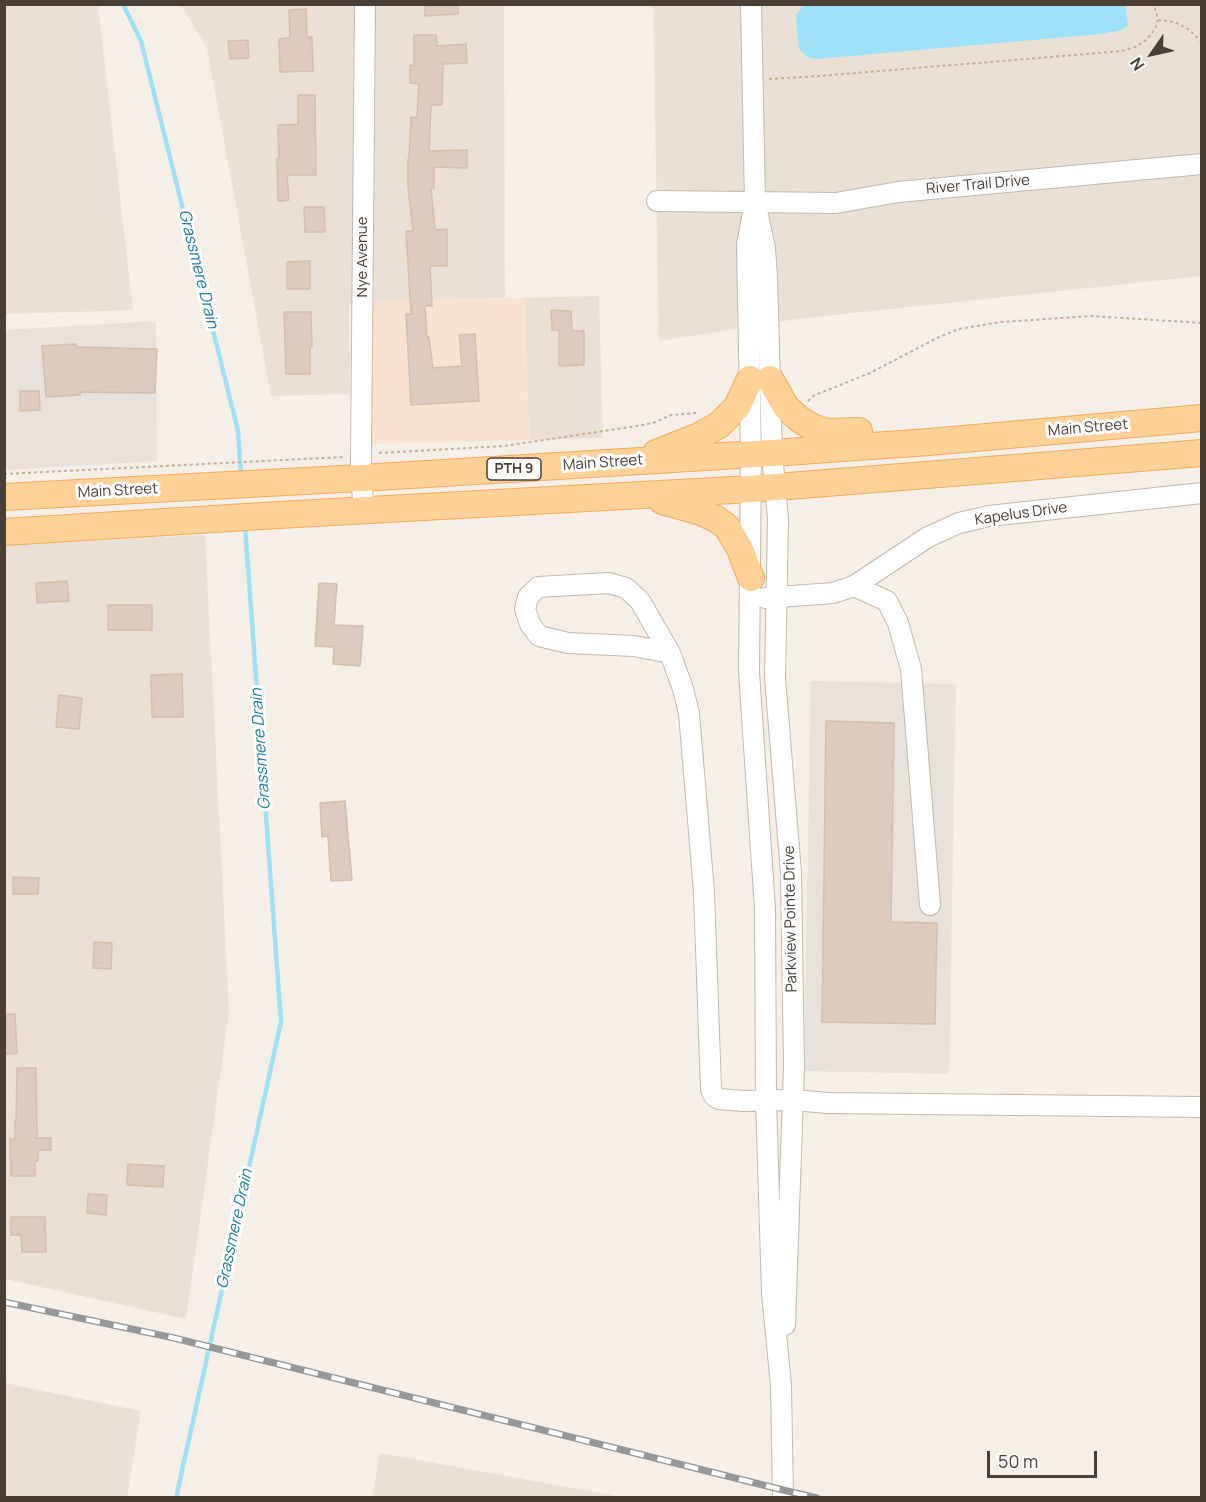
<!DOCTYPE html>
<style>
body{margin:0}
#map{position:relative;width:1206px;height:1502px;overflow:hidden;background:#f6efe7;font-family:Manrope,sans-serif}
canvas{display:block}
.frame{position:absolute;inset:0;border:6px solid #4a3e35;pointer-events:none}
.north{position:absolute;left:1122px;top:24px;width:60px;height:60px;-webkit-text-stroke:4px #fff;paint-order:stroke;rotate:236deg;font-size:16px;font-weight:700;line-height:24px;text-align:center;color:#4a3e35}
.north::after{content:'';display:block;margin:auto;width:21px;height:27px;background:#4a3e35;clip-path:polygon(50% 0,100% 100%,50% 72%,0 100%)}
.scale{position:absolute;left:987px;top:1451px;width:110px;height:27px;box-sizing:border-box;border:3px solid #4a3e35;border-top:0;padding-left:8px;font-size:18px;line-height:21px;white-space:nowrap;color:#4a3e35;-webkit-text-stroke:4px #fff;paint-order:stroke}
</style>
<div id="map">
<canvas width="1206" height="1502"></canvas>
<div class="frame"></div>
<div class="north">N</div>
<div class="scale">50 m</div>
</div>
<script>
const ctx = document.querySelector('canvas').getContext('2d');
ctx.lineJoin = 'round';
function fillPath(path, color) {
  ctx.fillStyle = color;
  ctx.fill(path, 'evenodd');
}
function poly(rows) {
  const path = new Path2D();
  for (const r of rows) {
    path.moveTo(r[0], r[1]);
    for (let i = 2; i < r.length; i += 2) path.lineTo(r[i], r[i + 1]);
  }
  return path;
}
function trace(path, color, width, dash) {
  ctx.strokeStyle = color;
  ctx.lineWidth = width;
  ctx.lineCap = dash ? 'butt' : 'round';
  ctx.setLineDash(dash || []);
  ctx.stroke(path);
}
function drawText(font, color, halo, rows, align = 'center') {
  ctx.font = font + ' Manrope,sans-serif';
  ctx.lineWidth = 6;
  ctx.setLineDash([]);
  ctx.textBaseline = 'middle';
  ctx.strokeStyle = halo;
  ctx.fillStyle = color;
  for (const [text, x, y, turn = 0] of rows) {
    ctx.save();
    ctx.translate(x, y);
    ctx.rotate((+turn || 0) * Math.PI / 180);
    ctx.textAlign = isNaN(turn) ? turn : align;
    if (halo) ctx.strokeText(text, 0, 0);
    ctx.fillText(text, 0, 0);
    ctx.restore();
  }
}
fillPath(poly([
 [4,5,98,5,133,310,5,314],
 [181,5,504,5,505,298,366,302,349,305,350,394,271,396,207,48],
 [653,5,1201,5,1201,276,797,319,659,341],
 [599,296,603,438,529,440,525,298],
 [205,535,229,1012,186,1319,5,1279,5,545],
 [5,1383,141,1411,127,1497,5,1497],
 [380,1453,622,1497,372,1497]
]), '#eae0d5');
fillPath(poly([
 [525,298,529,440,370,444,366,302]
]), '#f9e2d1');
fillPath(poly([
 [156,321,157,461,5,470,5,330],
 [811,681,956,684,949,1074,804,1071]
]), '#e8e1dc');
fillPath(poly([
 [810,4,949,4,956,6,1125,5,1128,25,1122,30,1101,34,816,59,807,57,799,49,797,29,796,15,802,7]
]), '#9de2f9');
trace(poly([
 [123,4,141,41,238,431,241,476],
 [176,1498,281,1022,245,526]
]), '#9de2f9', 4.5);
const building = poly([
 [425,4,458,4,458,14,425,16,425,4],
 [306,9,307,37,312,37,313,71,280,72,279,39,290,38,289,10,306,9],
 [414,35,436,35,437,46,466,44,467,63,443,64,442,105,431,105,429,151,467,150,467,168,434,167,434,188,431,188,435,230,447,229,447,266,430,266,432,306,425,306,427,337,429,337,433,368,462,366,459,335,475,334,479,401,411,405,406,314,411,314,406,231,413,231,408,187,408,159,409,159,411,117,417,118,419,84,410,83,410,65,414,66,414,35],
 [248,40,249,58,230,59,228,41,248,40],
 [298,95,315,95,316,175,287,175,289,200,278,201,277,159,279,159,278,125,298,124,298,95],
 [304,207,324,207,325,232,305,232,304,207],
 [310,261,310,289,287,289,287,262,310,261],
 [551,310,571,311,572,331,584,331,584,365,559,366,559,330,552,330,551,310],
 [284,312,311,312,312,347,310,347,310,374,286,374,284,312],
 [76,344,76,347,157,349,155,393,80,392,80,395,46,397,42,346,76,344],
 [20,391,39,391,40,410,20,411,20,391],
 [67,581,69,601,37,603,36,583,67,581],
 [319,583,337,584,334,625,363,626,360,666,333,664,334,647,315,646,319,583],
 [108,605,152,605,152,630,108,630,108,605],
 [182,674,183,717,152,717,151,675,182,674],
 [59,695,82,698,79,729,56,727,59,695],
 [826,721,894,723,891,922,937,923,935,1024,822,1022,826,721],
 [345,801,352,880,331,881,328,836,322,837,320,803,345,801],
 [13,877,39,878,38,894,13,894,13,877],
 [94,942,112,943,111,969,93,968,94,942],
 [4,1014,15,1014,17,1053,4,1054,4,1014],
 [17,1068,36,1068,37,1138,51,1138,51,1150,38,1150,38,1161,35,1161,35,1176,11,1176,10,1139,15,1139,15,1122,16,1122,17,1068],
 [128,1164,164,1166,163,1187,127,1185,128,1164],
 [88,1194,107,1195,106,1215,87,1213,88,1194],
 [11,1217,45,1217,46,1252,22,1252,21,1235,11,1235,11,1217]
]);
fillPath(building, '#dccbbe');
trace(building, '#d4bfae', 1.5);
const minor = poly([
 [751,4,755,202,747,244,751,454,749,672,765,909,766,1100,772,1293,781,1386,783,1498],
 [657,201,836,203,898,192,1202,164],
 [757,211,765,248,767,277,772,453,778,519,775,678,791,873,794,1067,785,1325],
 [364,510,361,478,361,456,365,4],
 [854,586,887,601,898,623,911,669,930,905],
 [765,598,833,593,854,586,928,537,959,523,989,516,1202,493],
 [670,653,634,646,568,643,539,636,530,624,525,609,528,597,538,587,609,583,626,588,640,601,670,653,683,689,689,713,704,892,711,1089,714,1096,719,1099,743,1101,794,1100,828,1103,1202,1107]
]);
const major = poly([
 [770,379,786,407,799,419,812,427,828,432,859,431],
 [656,453,699,436,719,425,737,407,750,379],
 [4,497,361,478,772,453,929,442,1202,418],
 [662,501,701,512,716,519,727,527,740,549,751,578],
 [4,532,279,515,751,489,1202,453]
]);
trace(minor, '#c5b8ac', 22);
trace(major, '#f2ab59', 28);
trace(poly([
 [1158,20,1175,22,1188,29,1202,42],
 [769,79,820,76,1122,51,1135,47,1146,40,1155,29,1158,20,1154,4],
 [808,401,813,396,870,373,939,337,959,329,1001,322,1091,316,1202,323],
 [379,453,504,446,637,426,653,423,671,415,696,413],
 [4,474,344,457]
]), '#c6ae98', 2, [3, 3]);
trace(minor, '#fff', 20);
trace(major, '#ffd197', 26);
const rail = poly([
 [4,1302,174,1338,783,1490,817,1498]
]);
trace(rail, '#979797', 7);
trace(rail, '#fff', 4.5, [14]);
for (const [x, y, w] of [
 [514,469,54]
]) {
  const box = new Path2D();
  box.roundRect(x - w / 2, y - 11, w, 22, 4.5);
  ctx.fillStyle = '#fff';
  ctx.fill(box);
  trace(box, '#4a3e35', 1.5);
}
drawText('bold 14px', '#4a3e35', null, [
 ["PTH 9",514,469]
]);
drawText('15px', '#4a3e35', '#fff', [
 ["River Trail Drive",978,185,-5],
 ["Nye Avenue",363,257,-90],
 ["Main Street",1088,428,-5],
 ["Main Street",603,463,-4],
 ["Main Street",118,491,-3],
 ["Kapelus Drive",1021,514,-8],
 ["Parkview Pointe Drive",791,919,-91]
]);
drawText('italic 16px', '#1e7e9f', '#fff', [
 ["Grassmere Drain",198,269,76],
 ["Grassmere Drain",261,749,-94],
 ["Grassmere Drain",235,1229,-78]
]);
</script>
